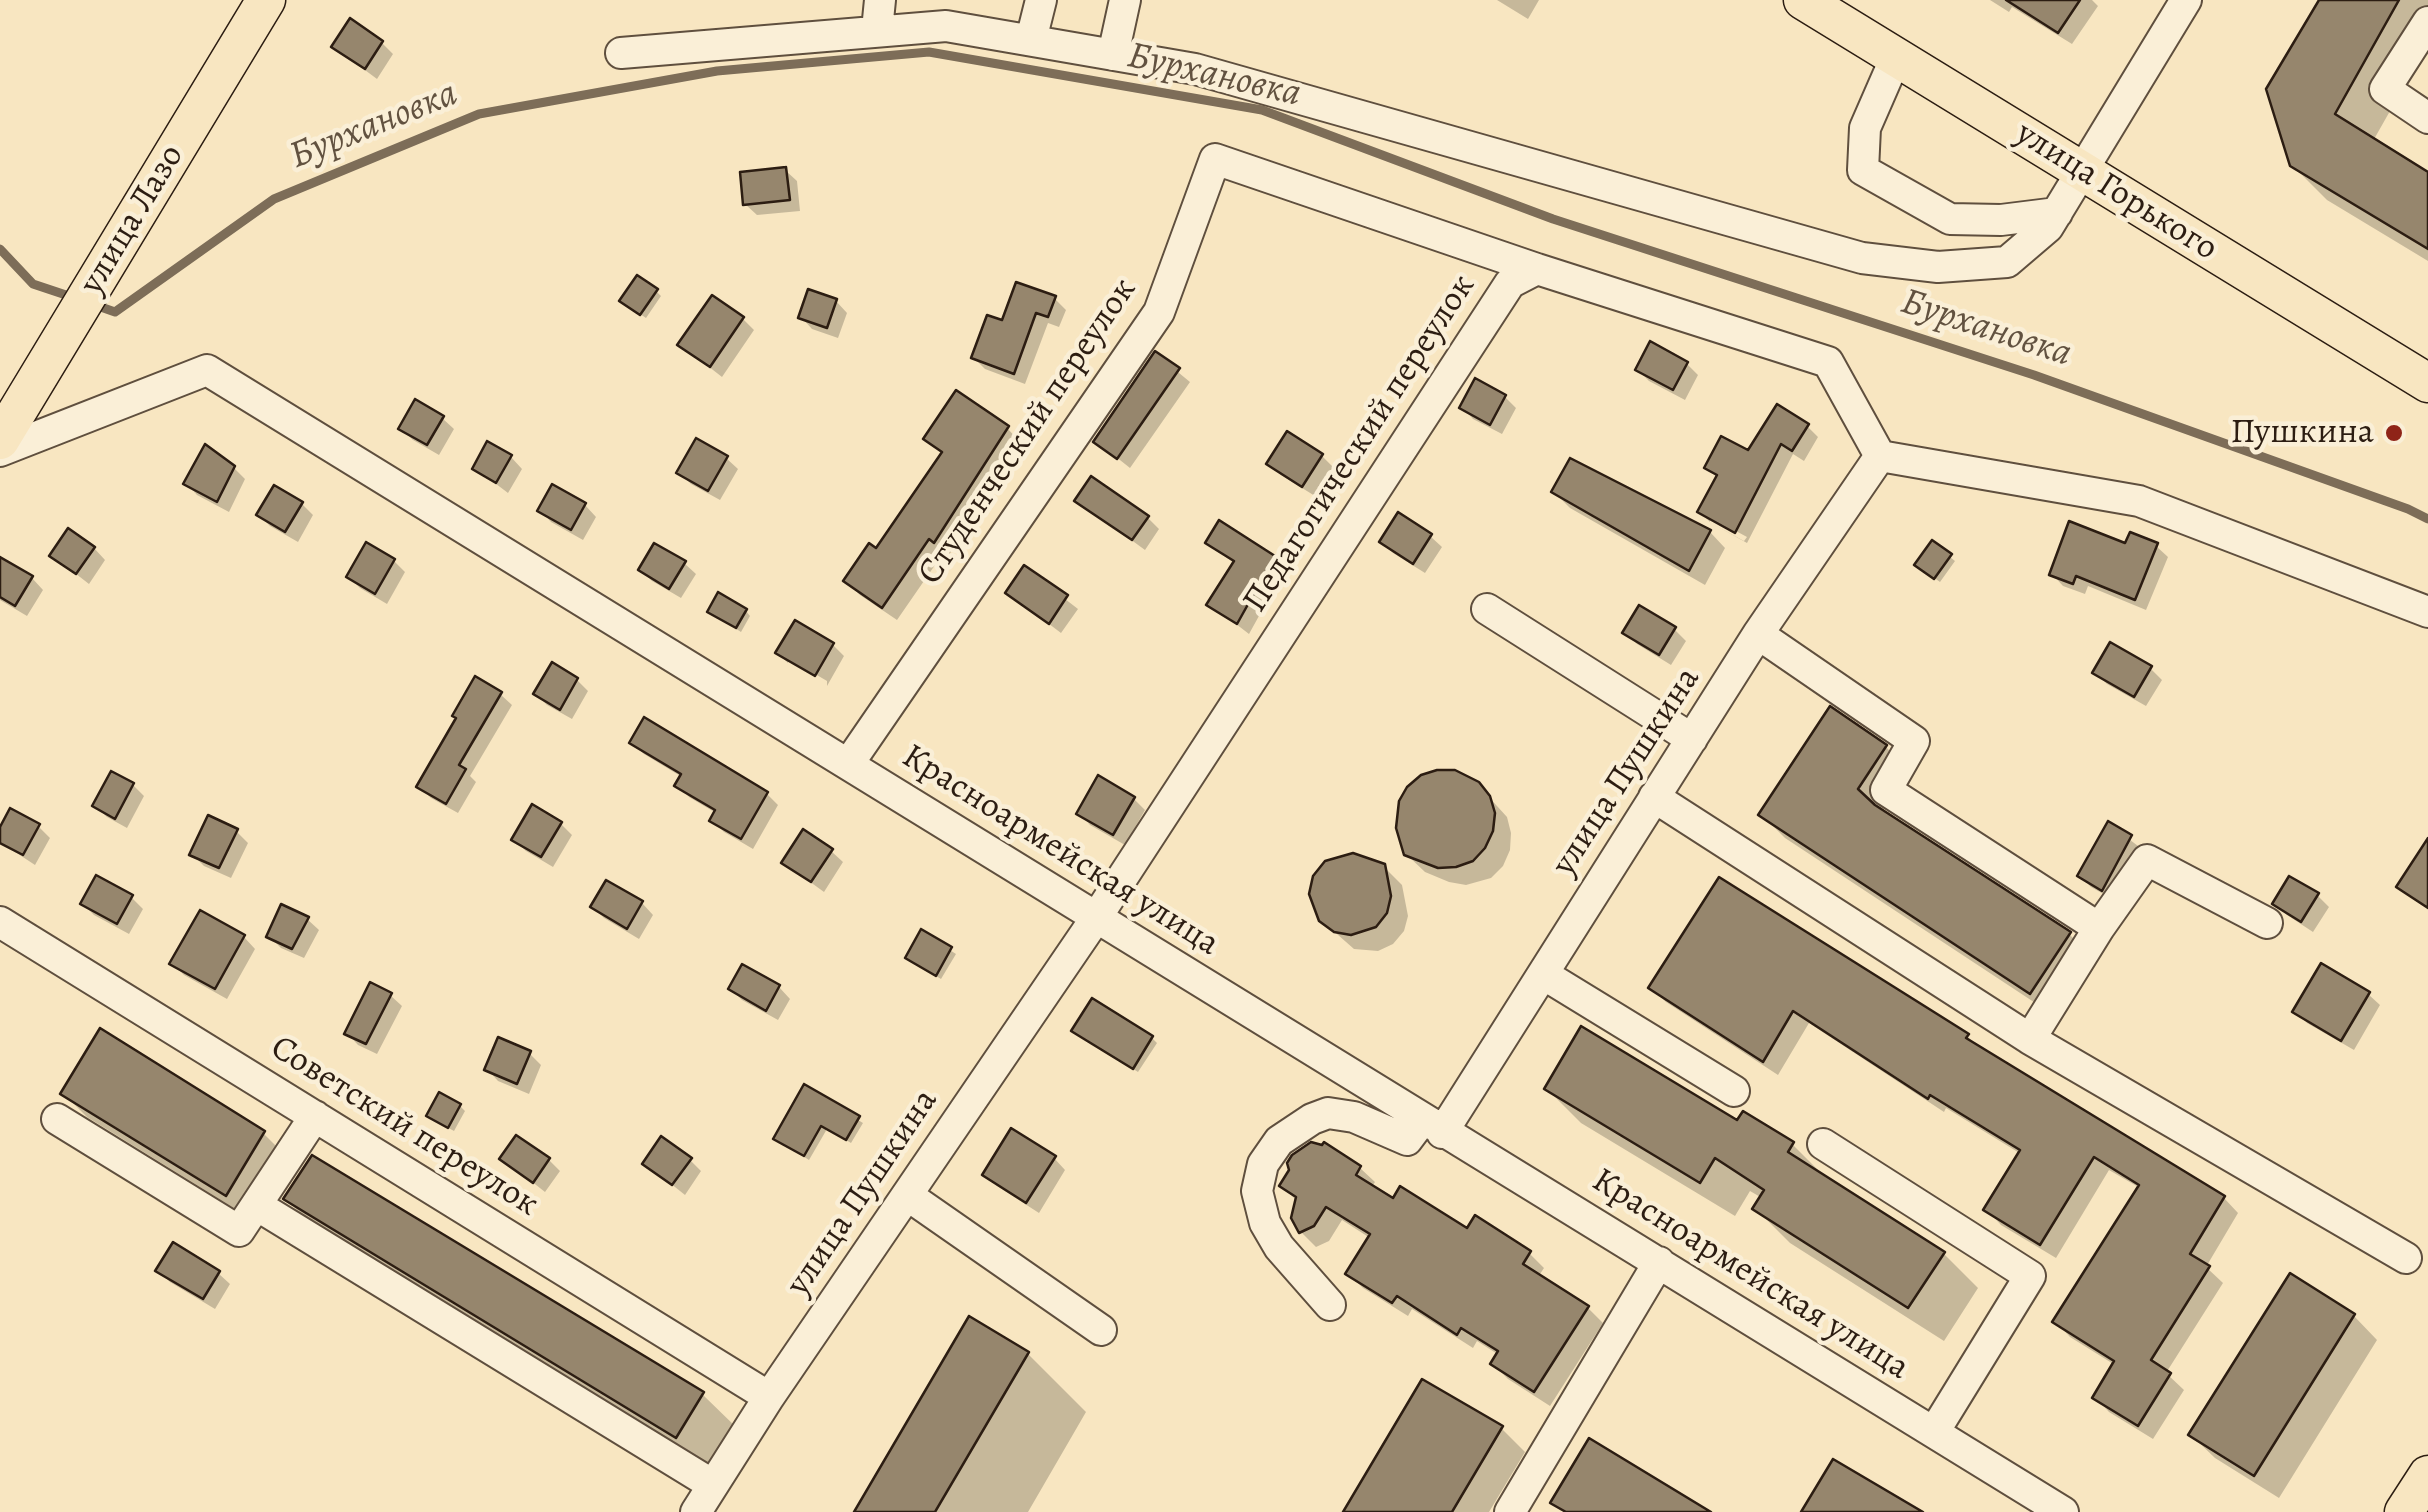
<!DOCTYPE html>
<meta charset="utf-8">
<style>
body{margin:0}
canvas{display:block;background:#f8e6c1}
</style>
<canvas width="2428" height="1512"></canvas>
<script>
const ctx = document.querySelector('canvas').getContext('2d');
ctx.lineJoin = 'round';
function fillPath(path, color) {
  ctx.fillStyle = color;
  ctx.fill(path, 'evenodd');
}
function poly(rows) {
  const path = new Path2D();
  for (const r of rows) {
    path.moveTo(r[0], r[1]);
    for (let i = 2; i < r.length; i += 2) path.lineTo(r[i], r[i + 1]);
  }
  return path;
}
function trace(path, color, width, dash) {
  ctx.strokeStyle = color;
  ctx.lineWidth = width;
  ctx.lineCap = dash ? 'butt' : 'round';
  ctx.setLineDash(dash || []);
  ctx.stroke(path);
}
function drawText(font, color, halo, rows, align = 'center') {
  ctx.font = font + ' Alegreya,serif';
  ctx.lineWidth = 9;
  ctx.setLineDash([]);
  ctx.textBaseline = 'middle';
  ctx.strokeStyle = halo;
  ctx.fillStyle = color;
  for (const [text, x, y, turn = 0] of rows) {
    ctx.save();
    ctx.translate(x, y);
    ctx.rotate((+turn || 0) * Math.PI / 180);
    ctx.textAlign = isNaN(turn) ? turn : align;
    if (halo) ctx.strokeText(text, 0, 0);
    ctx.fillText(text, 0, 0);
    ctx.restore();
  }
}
fillPath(poly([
 [1497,0,1539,0,1528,19],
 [1990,0,2092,0,2098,6,2072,44,2012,7,2009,12],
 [2322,0,2428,0,2428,44,2373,141,2428,174,2428,261,2327,200,2292,165],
 [382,43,393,54,377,79,334,47],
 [785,170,797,181,800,211,757,215,745,204],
 [656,291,661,296,646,318,627,305],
 [1054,298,1066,310,1059,327,1048,323,1025,384,985,369,974,358,1003,324],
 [836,301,847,313,838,338,812,329,801,317],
 [743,319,754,330,722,377,681,345],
 [1156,354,1190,382,1130,468,1096,441],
 [1687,364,1698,375,1685,400,1649,381,1638,370],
 [1505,397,1516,408,1502,434,1473,419,1462,407],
 [442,418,454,429,439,455,413,440,401,429],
 [1807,426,1818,437,1804,461,1793,454,1747,543,1711,523,1744,541,1747,537,1710,517,1710,522,1700,512,1718,478,1707,467,1749,453],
 [1007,428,1021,443,949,555,944,552,897,620,860,595,846,581,876,551,943,454,926,438],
 [488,445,511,457,522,469,508,493,475,468],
 [1322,456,1333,467,1315,496,1281,475,1269,464],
 [726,458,738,469,720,500,691,484,679,472],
 [233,467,245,479,229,512,197,495,186,483],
 [553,487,585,505,596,517,583,540,551,522,540,510],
 [1554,492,1710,532,1725,548,1705,585,1570,508],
 [1078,501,1148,518,1159,529,1145,550],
 [302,504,313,515,298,542,270,526,259,515],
 [1430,536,1442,547,1425,573,1393,553,1382,542],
 [1208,543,1274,558,1285,569,1249,634,1210,604,1235,564],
 [1932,543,1955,561,1940,582,1922,569],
 [2156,546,2168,557,2146,610,2088,586,2085,594,2063,586,2052,574],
 [94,548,105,560,89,584,53,556],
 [0,560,32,578,43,590,27,616,0,600],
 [394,561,405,572,387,604,360,588,349,577],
 [684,563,696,574,681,598,652,581,641,570],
 [1025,568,1078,609,1061,633,1008,593],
 [746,611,750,616,741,632,710,612],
 [1674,629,1686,641,1671,665,1637,644,1625,632],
 [833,645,844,656,827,686,827,681,788,658,788,663,778,653],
 [2150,668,2162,680,2146,706,2107,684,2095,672],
 [577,680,588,691,572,719,547,705,536,694],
 [500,694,512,705,470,776,476,782,458,813,431,798,419,787,459,719],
 [1831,710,1886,747,1909,771,1882,813,2069,934,2093,958,2055,1016,1785,838,1762,815],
 [632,743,767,794,778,805,753,849,724,832,712,820,716,813,689,797,678,785,682,777,644,754],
 [112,774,133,785,144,796,127,828,107,817,95,806],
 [1477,784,1507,817,1511,833,1510,850,1503,866,1491,878,1466,885,1449,882,1425,872,1406,854],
 [1134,799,1145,810,1125,845,1090,825,1079,813],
 [561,824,572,835,553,867,526,851,514,840],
 [2109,824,2142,849,2114,900,2091,887,2080,876],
 [38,826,50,838,35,865,0,842,0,832],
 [236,831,248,843,231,878,204,866,192,854],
 [831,851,843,862,824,892,784,863],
 [1384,867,1402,885,1408,916,1404,931,1393,944,1378,951,1354,949,1321,920],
 [1720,881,1967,1036,1981,1050,2224,1198,2238,1213,2206,1267,2223,1283,2166,1373,2184,1390,2153,1439,2109,1412,2095,1397,2115,1365,2070,1337,2056,1322,2140,1188,2109,1170,2056,1258,2001,1225,1987,1210,2021,1154,1946,1108,1944,1112,1809,1023,1778,1075,1666,1002,1651,988],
 [607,883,642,903,653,915,639,939,604,918,593,907],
 [2317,895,2329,907,2313,932,2287,915,2275,904],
 [131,897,143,909,129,934,94,915,83,904],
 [200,913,244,937,255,949,227,999,184,975,172,963],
 [307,919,319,930,304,958,281,948,269,936],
 [922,932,956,954,941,979,913,962],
 [743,967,779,987,790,999,778,1020,742,1000,731,989],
 [2368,994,2380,1005,2354,1050,2307,1023,2296,1011],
 [390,995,402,1006,377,1054,358,1045,347,1033],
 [1080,1035,1152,1038,1157,1043,1138,1072],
 [530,1054,541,1065,529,1094,498,1081,487,1069],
 [805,1088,863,1123,851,1143,827,1129,809,1160,776,1139],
 [1547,1089,1738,1124,1792,1144,1828,1180,1944,1254,1978,1288,1944,1341,1790,1243,1755,1208,1762,1198,1750,1191,1735,1216,1581,1123],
 [63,1093,263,1133,287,1157,250,1218,87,1117],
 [460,1106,465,1111,454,1131,434,1120],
 [1054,1158,1065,1170,1039,1213,997,1186,985,1175],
 [503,1159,549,1160,560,1171,545,1192],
 [690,1160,701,1171,685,1195,645,1163],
 [1360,1168,1375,1182,1371,1188,1393,1202,1529,1253,1544,1268,1538,1277,1588,1308,1603,1323,1550,1406,1508,1379,1493,1364,1499,1355,1477,1341,1473,1348,1412,1309,1408,1316,1363,1288,1348,1273,1370,1238,1342,1220,1329,1241,1316,1247,1301,1232,1298,1202,1282,1186],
 [286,1199,702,1394,737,1428,711,1471,320,1233],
 [158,1271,218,1273,230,1284,215,1309,170,1282],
 [2290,1276,2354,1316,2377,1340,2279,1498,2215,1458,2191,1435],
 [1028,1354,1086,1412,1028,1512,857,1512],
 [1501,1428,1525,1452,1489,1512,1348,1512]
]), '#0003');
trace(poly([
 [0,249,33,284,75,298],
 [95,305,115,312,274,199,479,114,717,71,929,52,1262,110,1553,219,2034,375,2408,509,2428,519]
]), '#7d6d58', 9);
const building = poly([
 [2006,0,2080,0,2058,33,2006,0],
 [2319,0,2399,0,2335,114,2428,172,2428,249,2290,166,2266,89,2319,0],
 [350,18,383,41,365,69,331,47,350,18],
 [786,167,790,200,743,205,740,172,786,167],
 [637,275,658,289,640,315,619,301,637,275],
 [1016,282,1056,296,1048,317,1036,313,1014,374,971,358,987,315,1002,320,1016,282],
 [808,289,837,299,827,328,798,318,808,289],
 [712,295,744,317,710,367,677,345,712,295],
 [1650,341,1688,362,1673,390,1635,370,1650,341],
 [1155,351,1180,368,1117,459,1093,442,1155,351],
 [1475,378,1506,395,1490,425,1459,408,1475,378],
 [956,390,1009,426,934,543,929,539,882,608,843,581,869,543,876,548,942,452,923,439,956,390],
 [415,399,444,416,427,445,398,429,415,399],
 [1777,404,1809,424,1792,451,1781,444,1735,533,1697,512,1717,475,1704,468,1721,436,1748,450,1777,404],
 [1287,431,1323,454,1302,487,1266,464,1287,431],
 [696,438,728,456,708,491,676,473,696,438],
 [487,441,512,455,496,483,472,469,487,441],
 [205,444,235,466,217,502,183,484,205,444],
 [1570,458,1711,530,1689,571,1551,492,1570,458],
 [1091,476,1149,516,1132,540,1074,501,1091,476],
 [552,484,586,503,571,530,537,511,552,484],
 [274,485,303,502,285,532,256,515,274,485],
 [1398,512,1432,534,1413,564,1379,542,1398,512],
 [1219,520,1275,556,1237,624,1206,605,1234,561,1205,543,1219,520],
 [2069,521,2125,543,2130,532,2158,543,2135,600,2076,576,2073,584,2049,575,2069,521],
 [68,528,95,547,76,574,49,556,68,528],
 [1932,540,1952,554,1934,579,1914,565,1932,540],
 [366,542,395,559,375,594,346,577,366,542],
 [654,543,686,561,669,589,638,570,654,543],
 [0,557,33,576,15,606,0,597,0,557],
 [1024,565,1068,595,1049,624,1005,593,1024,565],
 [718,592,747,609,736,628,707,612,718,592],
 [1639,605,1676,627,1659,655,1622,633,1639,605],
 [795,620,834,643,815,676,775,653,795,620],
 [2110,642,2152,666,2134,697,2092,673,2110,642],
 [552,662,578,678,560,710,533,694,552,662],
 [475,676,502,692,459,765,466,769,446,804,416,787,456,718,452,716,475,676],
 [1830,706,1887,745,1858,789,1875,805,2071,932,2030,994,1758,815,1830,706],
 [644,717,768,792,741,839,709,821,715,810,674,786,681,774,629,743,644,717],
 [1437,770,1455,770,1479,782,1490,796,1495,813,1493,831,1485,848,1473,861,1456,867,1438,868,1404,855,1396,828,1399,801,1407,787,1421,775,1437,770],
 [111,771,134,783,115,819,92,806,111,771],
 [1098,775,1135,797,1113,835,1076,814,1098,775],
 [532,804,562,822,541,857,511,840,532,804],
 [10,808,40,824,23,855,0,843,0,827,10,808],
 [208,815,238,829,219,868,189,855,208,815],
 [2108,821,2132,835,2102,891,2077,876,2108,821],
 [803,829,833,849,811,882,781,863,803,829],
 [2428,838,2428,908,2396,887,2428,838],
 [1353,853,1385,864,1391,896,1387,913,1376,927,1351,935,1334,932,1319,921,1309,894,1313,876,1325,861,1353,853],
 [96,875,133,895,117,924,80,904,96,875],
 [2289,876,2319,893,2301,922,2272,904,2289,876],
 [1719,877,1969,1034,1966,1038,2225,1196,2190,1254,2210,1266,2151,1360,2171,1373,2138,1426,2092,1398,2114,1361,2052,1322,2139,1185,2094,1157,2040,1245,1983,1210,2020,1150,1930,1095,1928,1099,1793,1011,1763,1062,1648,988,1719,877],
 [606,880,643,901,627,929,590,907,606,880],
 [281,904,309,917,292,949,266,937,281,904],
 [200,910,245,935,215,989,169,964,200,910],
 [921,929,952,947,936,976,905,958,921,929],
 [2321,963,2370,992,2341,1041,2292,1012,2321,963],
 [742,964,780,985,766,1011,728,989,742,964],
 [370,982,392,993,366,1044,344,1034,370,982],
 [1092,998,1153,1036,1133,1069,1071,1031,1092,998],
 [1581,1026,1737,1120,1743,1111,1794,1142,1788,1152,1945,1252,1908,1308,1752,1209,1764,1190,1715,1158,1700,1183,1544,1089,1581,1026],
 [100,1028,265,1131,226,1196,60,1094,100,1028],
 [498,1037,531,1051,517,1084,484,1070,498,1037],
 [804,1084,860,1116,846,1140,821,1126,804,1156,773,1139,804,1084],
 [439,1092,461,1104,448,1128,426,1116,439,1092],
 [1011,1128,1056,1156,1026,1203,982,1175,1011,1128],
 [516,1135,550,1158,533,1183,499,1159,516,1135],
 [661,1136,692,1158,672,1185,642,1164,661,1136],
 [1311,1142,1322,1145,1324,1142,1361,1166,1356,1175,1393,1198,1400,1186,1467,1228,1475,1215,1531,1251,1523,1264,1589,1306,1534,1392,1490,1364,1498,1351,1461,1328,1457,1335,1397,1296,1392,1303,1345,1274,1370,1234,1326,1207,1314,1226,1299,1233,1291,1218,1296,1197,1279,1186,1289,1170,1287,1163,1292,1155,1311,1142],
 [312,1155,704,1392,676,1438,283,1199,312,1155],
 [173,1242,220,1271,203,1299,155,1271,173,1242],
 [2290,1273,2355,1314,2254,1476,2188,1435,2290,1273],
 [969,1316,1029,1352,935,1512,854,1512,969,1316],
 [1422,1379,1503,1426,1452,1512,1343,1512,1422,1379],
 [1589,1438,1711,1512,1566,1512,1550,1503,1589,1438],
 [1833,1459,1923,1512,1801,1512,1833,1459]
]);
fillPath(building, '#96866d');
trace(building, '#2c1d12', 2.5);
const minor = poly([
 [2428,22,2385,89,2428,118],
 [877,30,880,0],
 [1031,40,1041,0],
 [621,53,946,26,1195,69,1862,258,1938,267,2007,262,2048,227,2186,0],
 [1113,55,1125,0],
 [1896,57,1865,128,1863,170,1950,219,2001,220,2057,213],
 [0,451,207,370,2063,1512],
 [1880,456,2139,501,2428,612],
 [1487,609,1692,739],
 [1758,634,1914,741,1886,790,2099,928,2030,1039],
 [849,763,1159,312,1215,159,1537,269],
 [1654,797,2030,1039,2406,1258],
 [0,922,769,1397],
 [2099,928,2147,860,2267,923],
 [1543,974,1734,1091],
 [57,1119,239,1231,315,1116],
 [1442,1133,1758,634,1880,456],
 [1823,1144,2030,1276,1934,1432],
 [907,1195,1101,1330],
 [258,1206,713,1485],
 [1330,1305,1279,1247,1265,1223,1257,1191,1263,1164,1279,1141,1312,1119,1328,1113,1354,1117,1407,1140,1422,1120],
 [696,1512,769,1397,1096,918,1510,283,1537,269,1828,362,1880,456],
 [1510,1512,1659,1262]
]);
const major = poly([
 [1803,0,2428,383],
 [0,440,266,0],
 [2404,1512,2428,1475]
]);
trace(minor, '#5f4f3e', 34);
trace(major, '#2c1d12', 41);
trace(minor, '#faefd7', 30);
trace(major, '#f8e6c1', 38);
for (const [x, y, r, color] of [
 [2394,433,10,"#8f2418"]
]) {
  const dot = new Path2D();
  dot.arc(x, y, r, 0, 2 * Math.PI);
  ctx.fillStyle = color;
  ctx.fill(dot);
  trace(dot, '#faefd7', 4);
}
drawText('35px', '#2c1d12', '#faefd7', [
 ["улица Горького",2116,192,32],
 ["улица Лазо",133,220,-59],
 ["Студенческий переулок",1028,432,-56],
 ["Педагогический переулок",1360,444,-57],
 ["улица Пушкина",1627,772,-57],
 ["Красноармейская улица",1060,851,32],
 ["Советский переулок",404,1127,32],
 ["улица Пушкина",863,1193,-56],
 ["Красноармейская улица",1750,1275,32]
]);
drawText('35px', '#2c1d12', '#faefd7', [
 ["Пушкина",2374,433]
], 'right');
drawText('italic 38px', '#625240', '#faefd7', [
 ["Бурхановка",1214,76,13],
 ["Бурхановка",374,126,-22],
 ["Бурхановка",1986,329,18]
]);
</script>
